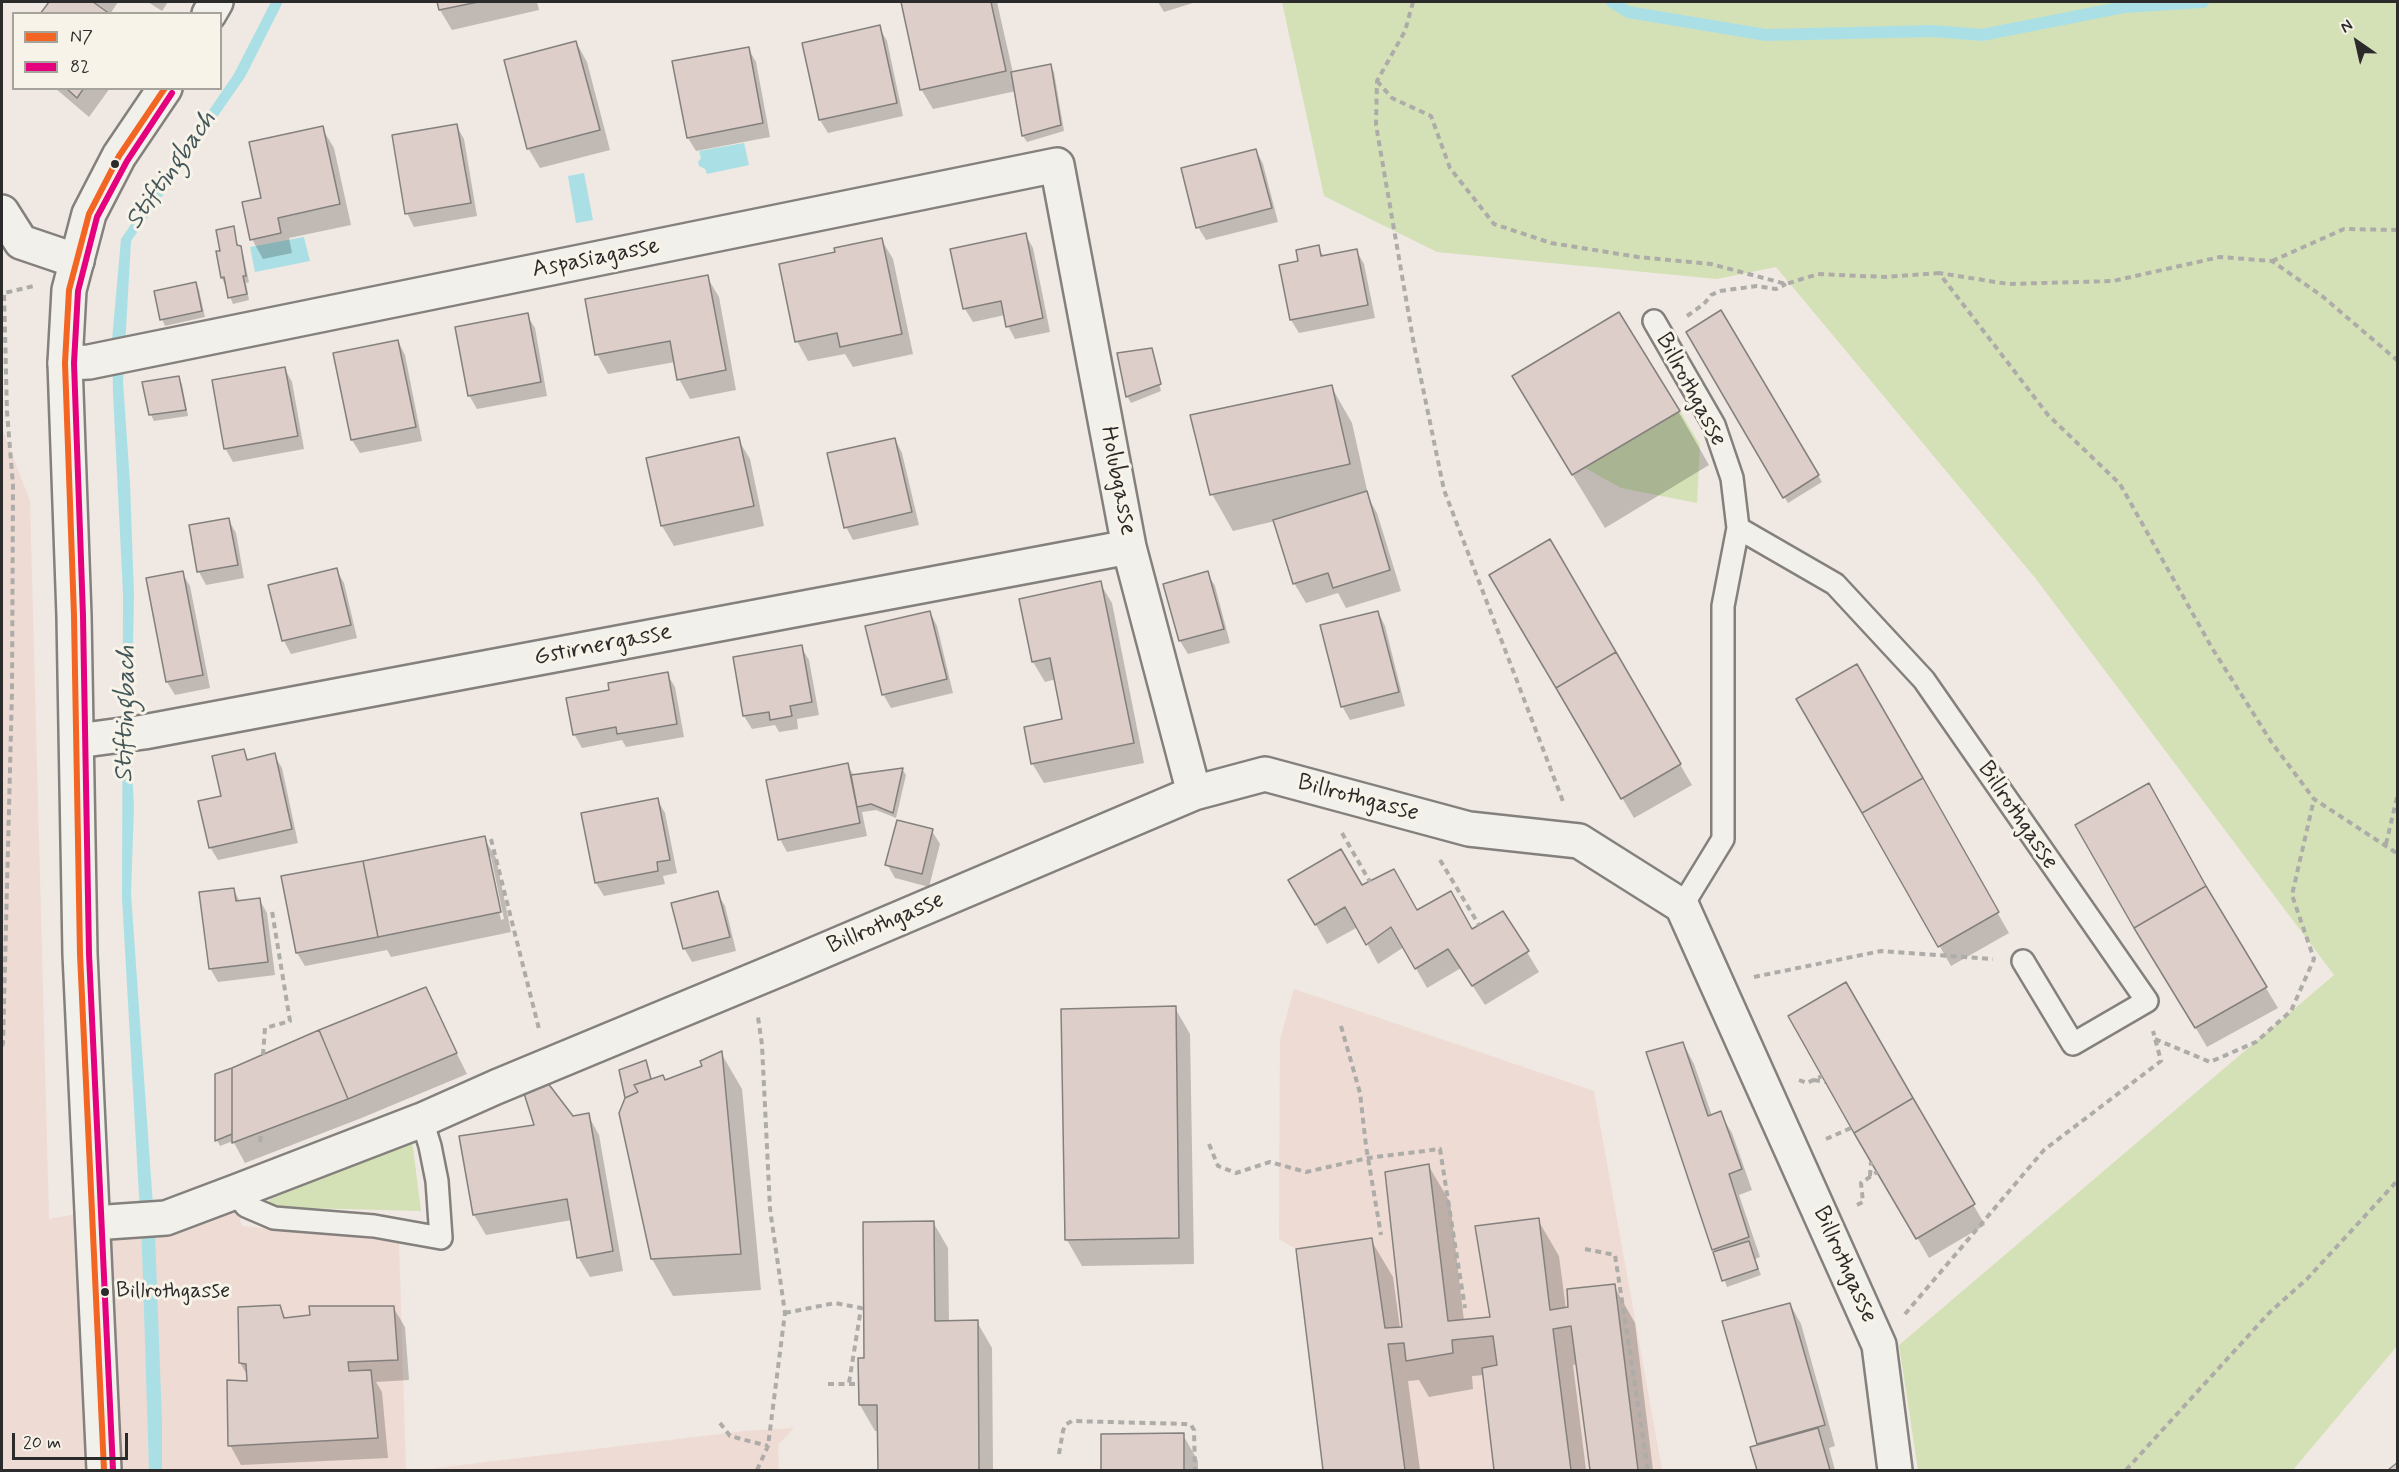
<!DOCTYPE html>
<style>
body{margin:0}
#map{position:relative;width:2399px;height:1472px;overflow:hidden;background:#f0e8e2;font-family:Mynerve,sans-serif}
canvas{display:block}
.frame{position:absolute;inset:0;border:3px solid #2b2b2b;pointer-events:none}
.legend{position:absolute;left:12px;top:12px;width:210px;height:78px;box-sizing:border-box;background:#f7f3e8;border:2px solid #a5a39c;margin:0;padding:8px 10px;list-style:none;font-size:18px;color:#2b2b2b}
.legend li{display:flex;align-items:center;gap:12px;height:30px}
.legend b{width:30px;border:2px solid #a5a39c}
.north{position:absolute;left:2327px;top:12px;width:60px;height:60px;-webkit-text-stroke:4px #f7f3e8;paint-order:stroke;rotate:326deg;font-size:16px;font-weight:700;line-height:24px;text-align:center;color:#2b2b2b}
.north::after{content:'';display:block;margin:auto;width:21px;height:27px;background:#2b2b2b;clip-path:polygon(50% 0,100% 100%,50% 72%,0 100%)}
.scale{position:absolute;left:12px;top:1433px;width:116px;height:27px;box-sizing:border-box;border:3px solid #2b2b2b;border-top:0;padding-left:8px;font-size:18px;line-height:21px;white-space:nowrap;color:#2b2b2b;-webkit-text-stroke:4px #f7f3e8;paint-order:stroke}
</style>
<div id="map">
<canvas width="2399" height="1472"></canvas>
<div class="frame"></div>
<ul class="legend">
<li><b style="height:8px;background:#f26522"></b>N7</li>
<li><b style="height:8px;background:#e5007d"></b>82</li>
</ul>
<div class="north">N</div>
<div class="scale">20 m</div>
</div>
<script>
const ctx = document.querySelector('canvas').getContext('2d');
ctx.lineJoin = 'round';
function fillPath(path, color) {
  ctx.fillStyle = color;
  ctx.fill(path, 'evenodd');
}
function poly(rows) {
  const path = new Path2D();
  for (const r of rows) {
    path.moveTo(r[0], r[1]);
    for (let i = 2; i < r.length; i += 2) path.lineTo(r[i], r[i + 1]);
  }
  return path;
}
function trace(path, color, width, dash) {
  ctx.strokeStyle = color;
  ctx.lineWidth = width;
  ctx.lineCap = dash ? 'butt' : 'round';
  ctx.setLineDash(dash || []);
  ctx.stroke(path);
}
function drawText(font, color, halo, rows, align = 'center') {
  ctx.font = font + ' Mynerve,sans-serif';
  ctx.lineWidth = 6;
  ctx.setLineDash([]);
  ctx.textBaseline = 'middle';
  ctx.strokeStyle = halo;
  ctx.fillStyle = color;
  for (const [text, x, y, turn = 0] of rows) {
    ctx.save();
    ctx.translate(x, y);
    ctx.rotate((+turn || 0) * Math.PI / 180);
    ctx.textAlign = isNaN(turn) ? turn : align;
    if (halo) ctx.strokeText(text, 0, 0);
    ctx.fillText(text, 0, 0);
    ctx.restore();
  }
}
fillPath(poly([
 [2,428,30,501,49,1219,128,1205,236,1206,242,1226,399,1242,406,1470,2,1470],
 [1294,989,1594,1091,1662,1470,1323,1470,1296,1249,1279,1239,1280,1040],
 [794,1428,778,1445,779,1470,420,1470,745,1431]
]), '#eedbd4');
fillPath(poly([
 [1282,2,2397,2,2397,1346,2293,1470,1918,1470,1899,1345,2334,975,2036,579,1776,267,1717,279,1437,252,1324,196],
 [1680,411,1700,445,1697,503,1621,488,1585,468],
 [412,1140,421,1211,265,1207,275,1191]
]), '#d4e1b7');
fillPath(poly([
 [271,2,283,2,245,77,131,241,123,382,130,483,134,594,131,750,134,807,131,894,155,1234,162,1422,162,1470,149,1470,142,1248,122,898,123,594,113,393,112,340,121,239,234,74],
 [744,143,749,165,707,174,705,169,699,166,698,162,701,158,699,151],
 [584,173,593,220,576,223,568,176],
 [304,237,310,261,255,272,250,247]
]), '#aae0e5');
fillPath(poly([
 [51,2,118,2,110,14,42,14],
 [148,2,168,2,162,11],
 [438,2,537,2,539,10,452,30,440,10],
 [903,2,997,2,1013,73,1050,65,1054,72,1064,131,1027,142,1023,136,1016,91,933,109,921,89],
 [1158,2,1196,2,1164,12],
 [879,27,887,41,903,116,828,133,820,120],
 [576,42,587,62,610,150,540,168,528,148],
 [748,48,756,62,770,137,696,151,688,138],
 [55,88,110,88,89,117],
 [456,125,464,139,477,216,414,227,407,213],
 [322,128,334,148,351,225,289,238,292,253,263,259,252,239,263,199],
 [1256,150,1263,164,1278,222,1206,240,1198,227],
 [233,228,238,247,243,253,249,282,246,283,249,300,233,304,222,278,218,253,222,252],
 [1025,234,1033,248,1050,332,1015,339,1008,326,1005,315,973,322,965,309,952,250],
 [881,239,893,259,913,354,853,367,845,354,808,361,797,341,837,253],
 [1318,247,1324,257,1356,250,1364,264,1375,318,1299,333,1291,320,1300,262],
 [707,277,719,297,736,390,690,399,679,379,675,362,608,374,597,354],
 [196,284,199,290,205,317,165,326,162,319],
 [1720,312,1822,482,1788,503,1688,333],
 [527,315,535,328,547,396,477,409,469,395],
 [398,341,405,355,422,441,360,453,352,440,335,354],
 [1151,350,1161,391,1131,403,1127,396],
 [285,369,292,382,304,449,233,462,225,448],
 [178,377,182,384,188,416,154,421,151,415],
 [1331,386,1352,423,1369,499,1377,513,1401,591,1346,608,1338,593,1306,603,1294,583,1275,521,1233,531,1212,494],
 [1678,411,1709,465,1605,528,1545,430],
 [738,439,750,459,764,526,674,546,662,526,647,459],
 [895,439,902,453,919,525,853,540,846,527],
 [228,519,236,533,244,578,206,585,199,572,191,526],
 [1549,541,1692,785,1634,818,1491,576],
 [336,569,344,583,357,638,291,654,284,641,270,586],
 [182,573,190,586,210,688,175,695,167,682],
 [1207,573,1215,586,1230,643,1188,654,1180,641],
 [1100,583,1112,603,1144,763,1044,783,1032,763,1064,720,1056,679,1045,682,1033,662,1021,600],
 [930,612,937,626,953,693,891,708,883,694],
 [1378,612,1385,626,1405,706,1350,720,1342,706],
 [801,647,809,660,819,715,797,719,798,729,779,732,775,725,752,729,744,716],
 [1856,666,2009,933,1951,966,1798,699],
 [667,674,675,687,684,737,626,747,622,740,582,748,574,734,611,691],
 [243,751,249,761,274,755,282,768,298,843,218,860,210,847,223,797],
 [847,764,854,776,902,769,906,775,896,818,876,810,862,812,867,836,787,852,780,839],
 [657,799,665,813,677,873,663,876,665,884,604,896,596,883,582,815],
 [2077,826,2210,895,2278,1008,2207,1047],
 [932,831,940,844,929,887,895,878,887,864],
 [484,838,496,858,511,932,391,957,387,950,305,966,297,953],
 [488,857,491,857,504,919,501,920],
 [1290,880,1362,887,1417,912,1527,952,1539,972,1485,1005,1461,968,1427,988,1404,947,1378,964,1358,927,1327,944],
 [234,890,240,902,259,899,267,913,275,975,218,982,210,968],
 [717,893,725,906,736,951,692,962,684,948],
 [1845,984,1985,1225,1929,1258,1790,1016],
 [434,1008,467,1074,359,1119,245,1163,233,1141,220,1146,217,1140,217,1075],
 [1175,1008,1190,1034,1194,1264,1082,1266,1067,1240],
 [1683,1043,1694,1064,1712,1116,1720,1113,1732,1133,1752,1190,1739,1195,1760,1257,1755,1259,1761,1275,1727,1287,1713,1249],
 [721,1053,742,1089,761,1290,673,1296,652,1259,627,1099,646,1061,652,1080,665,1082,704,1067],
 [588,1115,599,1135,623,1271,590,1277,578,1257,572,1220,486,1235,474,1215,460,1137,536,1126],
 [1428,1165,1450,1202,1464,1321,1492,1318,1538,1220,1559,1256,1566,1309,1614,1286,1635,1323,1653,1470,1592,1470,1578,1364,1573,1365,1586,1470,1496,1470,1484,1375,1472,1376,1473,1389,1429,1397,1419,1380,1408,1381,1420,1470,1325,1470,1298,1250,1371,1240,1393,1277,1400,1328,1404,1328],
 [933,1222,948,1248,949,1322,977,1322,992,1348,993,1470,880,1470,879,1431,875,1431,860,1405,865,1359],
 [1790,1304,1801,1324,1835,1446,1829,1448,1835,1470,1758,1470,1752,1448,1759,1445,1724,1322],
 [279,1307,286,1319,393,1307,405,1327,409,1380,376,1382,382,1392,388,1458,241,1465,230,1445,249,1382,248,1376,240,1363],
 [1183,1435,1198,1461,1198,1470,1103,1470,1103,1436]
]), '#0003');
trace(poly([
 [1612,2,1628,12,1766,35,1934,31,1982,35,2124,7,2203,2]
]), '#aae0e5', 12);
const building = poly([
 [49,2,93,2,110,14,40,14,49,2],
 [437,2,478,2,439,10,437,2],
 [901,2,991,2,1006,71,920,90,901,2],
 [880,25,897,103,819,120,802,43,880,25],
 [576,41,600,130,527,149,504,60,576,41],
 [749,47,763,123,687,138,672,61,749,47],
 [1051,64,1061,125,1022,136,1011,72,1051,64],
 [66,88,84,88,77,98,66,88],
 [457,124,471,203,405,214,392,135,457,124],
 [323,126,340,204,278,218,281,233,250,240,242,202,261,198,249,142,323,126],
 [1256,149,1272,208,1196,228,1181,168,1256,149],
 [234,226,237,245,241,246,246,276,243,276,247,294,228,298,224,277,221,278,216,251,220,251,216,230,234,226],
 [1026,233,1043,318,1006,327,1001,301,963,309,950,249,1026,233],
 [882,238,902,334,840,347,837,333,795,342,779,264,835,252,834,248,882,238],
 [1319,245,1321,256,1357,249,1368,305,1290,320,1279,265,1298,261,1296,250,1319,245],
 [708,275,726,370,677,380,670,341,595,355,585,299,708,275],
 [196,282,202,311,160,320,154,291,196,282],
 [1721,310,1819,475,1783,498,1686,332,1721,310],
 [1619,312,1680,411,1572,475,1512,376,1619,312],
 [528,313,541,382,468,396,455,327,528,313],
 [398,340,416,427,351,440,333,353,398,340],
 [1152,348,1161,384,1126,397,1117,353,1152,348],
 [285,367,298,436,224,449,212,380,285,367],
 [179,376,186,410,149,415,142,382,179,376],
 [1332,385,1350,464,1210,495,1190,415,1332,385],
 [739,437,754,506,661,526,646,458,739,437],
 [895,438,912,512,844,528,827,453,895,438],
 [1367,491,1390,570,1333,588,1328,573,1293,584,1273,520,1367,491],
 [229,518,238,565,197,572,189,525,229,518],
 [1550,539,1616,652,1556,688,1489,575,1550,539],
 [337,568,351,625,282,641,268,585,337,568],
 [183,571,203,675,166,682,146,578,183,571],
 [1208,571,1224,629,1179,641,1163,584,1208,571],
 [1101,581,1134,743,1031,764,1024,727,1062,719,1050,658,1032,662,1019,599,1101,581],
 [930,611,947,679,882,695,865,626,930,611],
 [1378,611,1399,692,1341,707,1320,625,1378,611],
 [802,645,812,702,790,706,792,716,770,720,769,712,743,716,733,657,802,645],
 [1616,652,1681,764,1621,799,1556,688,1616,652],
 [1857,664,1923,778,1862,813,1796,699,1857,664],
 [668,672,677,724,617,734,616,727,573,735,566,698,609,690,608,683,668,672],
 [244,749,247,760,275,753,292,829,209,848,198,801,221,796,212,756,244,749],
 [848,763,860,823,778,840,766,780,848,763],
 [903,768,893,813,871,804,857,807,851,775,903,768],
 [1923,778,1999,912,1938,947,1862,813,1923,778],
 [2149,783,2206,886,2134,928,2075,825,2149,783],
 [658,798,670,860,657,862,658,871,595,883,581,813,658,798],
 [897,820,933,829,922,874,885,865,897,820],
 [485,836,501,912,378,937,363,861,485,836],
 [1341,849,1362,885,1394,869,1417,910,1451,891,1472,929,1503,911,1529,951,1472,986,1448,949,1415,969,1391,927,1366,945,1345,907,1315,925,1288,880,1341,849],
 [363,861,378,937,296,953,281,876,363,861],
 [2206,886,2267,987,2195,1028,2134,928,2206,886],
 [234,888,236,901,260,898,268,962,209,969,199,892,234,888],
 [718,891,730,937,683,949,671,903,718,891],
 [1846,982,1913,1098,1854,1133,1788,1016,1846,982],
 [426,987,457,1053,348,1099,319,1030,426,987],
 [1176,1006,1179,1238,1065,1240,1061,1009,1176,1006],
 [319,1030,348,1099,232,1143,232,1068,319,1030],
 [1683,1042,1708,1116,1721,1111,1742,1169,1729,1174,1749,1237,1712,1250,1646,1052,1683,1042],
 [722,1051,741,1254,651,1259,619,1113,625,1098,638,1092,634,1085,663,1075,665,1080,702,1066,700,1061,722,1051],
 [646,1060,651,1079,634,1085,638,1092,625,1098,619,1070,646,1060],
 [232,1068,232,1134,215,1141,215,1074,232,1068],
 [547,1082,573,1116,589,1113,613,1251,577,1258,567,1199,473,1215,459,1136,534,1125,522,1087,547,1082],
 [1913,1098,1975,1204,1916,1239,1854,1133,1913,1098],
 [1429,1164,1448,1321,1490,1317,1475,1226,1539,1218,1550,1310,1568,1307,1567,1289,1615,1284,1638,1470,1590,1470,1571,1326,1553,1329,1571,1470,1494,1470,1482,1368,1497,1365,1493,1336,1452,1340,1453,1353,1406,1361,1404,1343,1388,1344,1405,1470,1323,1470,1296,1249,1372,1238,1385,1328,1402,1327,1385,1172,1429,1164],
 [934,1221,935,1321,978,1320,979,1470,878,1470,877,1405,859,1405,858,1358,864,1358,863,1222,934,1221],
 [1749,1241,1758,1269,1722,1281,1713,1252,1749,1241],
 [1790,1303,1825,1425,1757,1444,1722,1321,1790,1303],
 [280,1305,284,1318,310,1315,309,1306,394,1306,398,1360,348,1362,349,1371,371,1370,378,1438,228,1446,227,1380,247,1381,246,1364,239,1363,238,1307,280,1305],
 [1818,1428,1830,1470,1757,1470,1750,1447,1818,1428],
 [1184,1433,1184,1470,1101,1470,1101,1434,1184,1433],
 [2398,1462,2398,1470,2388,1470,2398,1462]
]);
fillPath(building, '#ddcec9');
trace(building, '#84807d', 1.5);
const lane = poly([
 [1654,321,1714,425,1732,478,1738,528],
 [1682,906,1723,839,1723,606,1738,528,1835,584,1924,680,2147,1001,2073,1044,2023,961],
 [235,1192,246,1206,274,1218,374,1226,441,1238,437,1181,430,1146,422,1120]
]);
const street = poly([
 [2,212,21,242,77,261],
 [65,363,89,362,1057,165,1129,547,1194,793],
 [77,741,144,732,1129,547],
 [93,1223,166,1218,235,1192,422,1120,496,1087,785,967,1194,793,1265,774,1469,829,1579,841,1682,906,1879,1345,1895,1470]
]);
const secondary = poly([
 [209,14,216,2],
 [104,1470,80,954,74,616,65,363,69,290,89,214,119,156,165,88]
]);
trace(lane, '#84807d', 26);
trace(street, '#84807d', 38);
trace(secondary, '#84807d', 38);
trace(poly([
 [1413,2,1405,31,1377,81,1376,125,1414,345,1444,490,1564,804],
 [1377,81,1392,98,1431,116,1450,168,1494,224,1551,243,1638,257,1711,264,1786,284,1818,274,1885,277,1939,273],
 [2272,261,2344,229,2398,230],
 [1687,316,1704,304,1711,295,1720,291,1757,286,1776,289,1786,284],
 [2398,361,2322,296,2272,261,2220,257,2113,281,2008,284,1939,273,2048,415,2120,484,2212,648,2272,743,2314,799,2398,854],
 [1342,833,1370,882],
 [491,839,539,1029],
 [2386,844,2398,793],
 [1440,860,1479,925],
 [1754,977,1881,951,1993,959],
 [1341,1026,1360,1093,1366,1146,1381,1235],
 [2155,1039,2210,1062,2256,1042,2291,1011,2314,959,2292,895,2314,799],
 [2,1046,3,1043,12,692,13,485,7,412,4,293,34,286],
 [263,1055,265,1028,290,1021,272,911],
 [1799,1080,1807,1083,1822,1076],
 [1814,1080,1825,1082],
 [1826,1139,1851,1128],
 [260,1142,261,1133],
 [1209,1144,1218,1166,1236,1173,1270,1162,1306,1172,1368,1158,1440,1149,1465,1308],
 [1870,1176,1871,1162],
 [1857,1205,1863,1202,1861,1183,1877,1172],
 [1585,1249,1615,1255,1648,1470],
 [785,1313,835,1303,861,1308,849,1383],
 [1905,1314,2044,1150,2161,1061,2153,1031],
 [828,1384,858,1384],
 [720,1423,730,1436,768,1446],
 [1059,1454,1063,1431,1065,1425,1072,1421,1185,1424,1191,1425,1194,1430,1195,1470],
 [757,1470,768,1446,785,1313,770,1209,762,1045,758,1017],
 [2126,1470,2269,1313,2307,1279,2398,1180]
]), '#aeaca9', 4, [6, 4.5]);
trace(lane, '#f2f0eb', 21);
trace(street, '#f2f0eb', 33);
trace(secondary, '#f2f0eb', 33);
trace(poly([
 [104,1470,80,954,74,616,65,363,69,290,89,214,119,156,165,88]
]), '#f26522', 6);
trace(poly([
 [113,1470,89,954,83,616,74,363,78,291,97,217,127,161,172,93]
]), '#e5007d', 6);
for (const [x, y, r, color] of [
 [115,164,5,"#2b2b2b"],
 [105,1292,5,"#2b2b2b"]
]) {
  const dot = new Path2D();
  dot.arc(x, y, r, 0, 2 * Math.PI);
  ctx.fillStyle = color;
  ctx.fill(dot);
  trace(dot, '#f7f3e8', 2);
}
drawText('22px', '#2b2b2b', '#f7f3e8', [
 ["Billrothgasse",116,1292]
], 'left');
drawText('24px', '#2b2b2b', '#f7f3e8', [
 ["Aspasiagasse",596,259,-11],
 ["Billrothgasse",1690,390,62],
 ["Holubgasse",1117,481,79],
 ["Gstirnergasse",603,646,-11],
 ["Billrothgasse",1358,799,15],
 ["Billrothgasse",2017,816,56],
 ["Billrothgasse",886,924,-23],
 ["Billrothgasse",1844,1265,66]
]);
drawText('italic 26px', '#43575a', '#f7f3e8', [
 ["Stiftingbach",172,171,-55],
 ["Stiftingbach",127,714,-89]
]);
</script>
